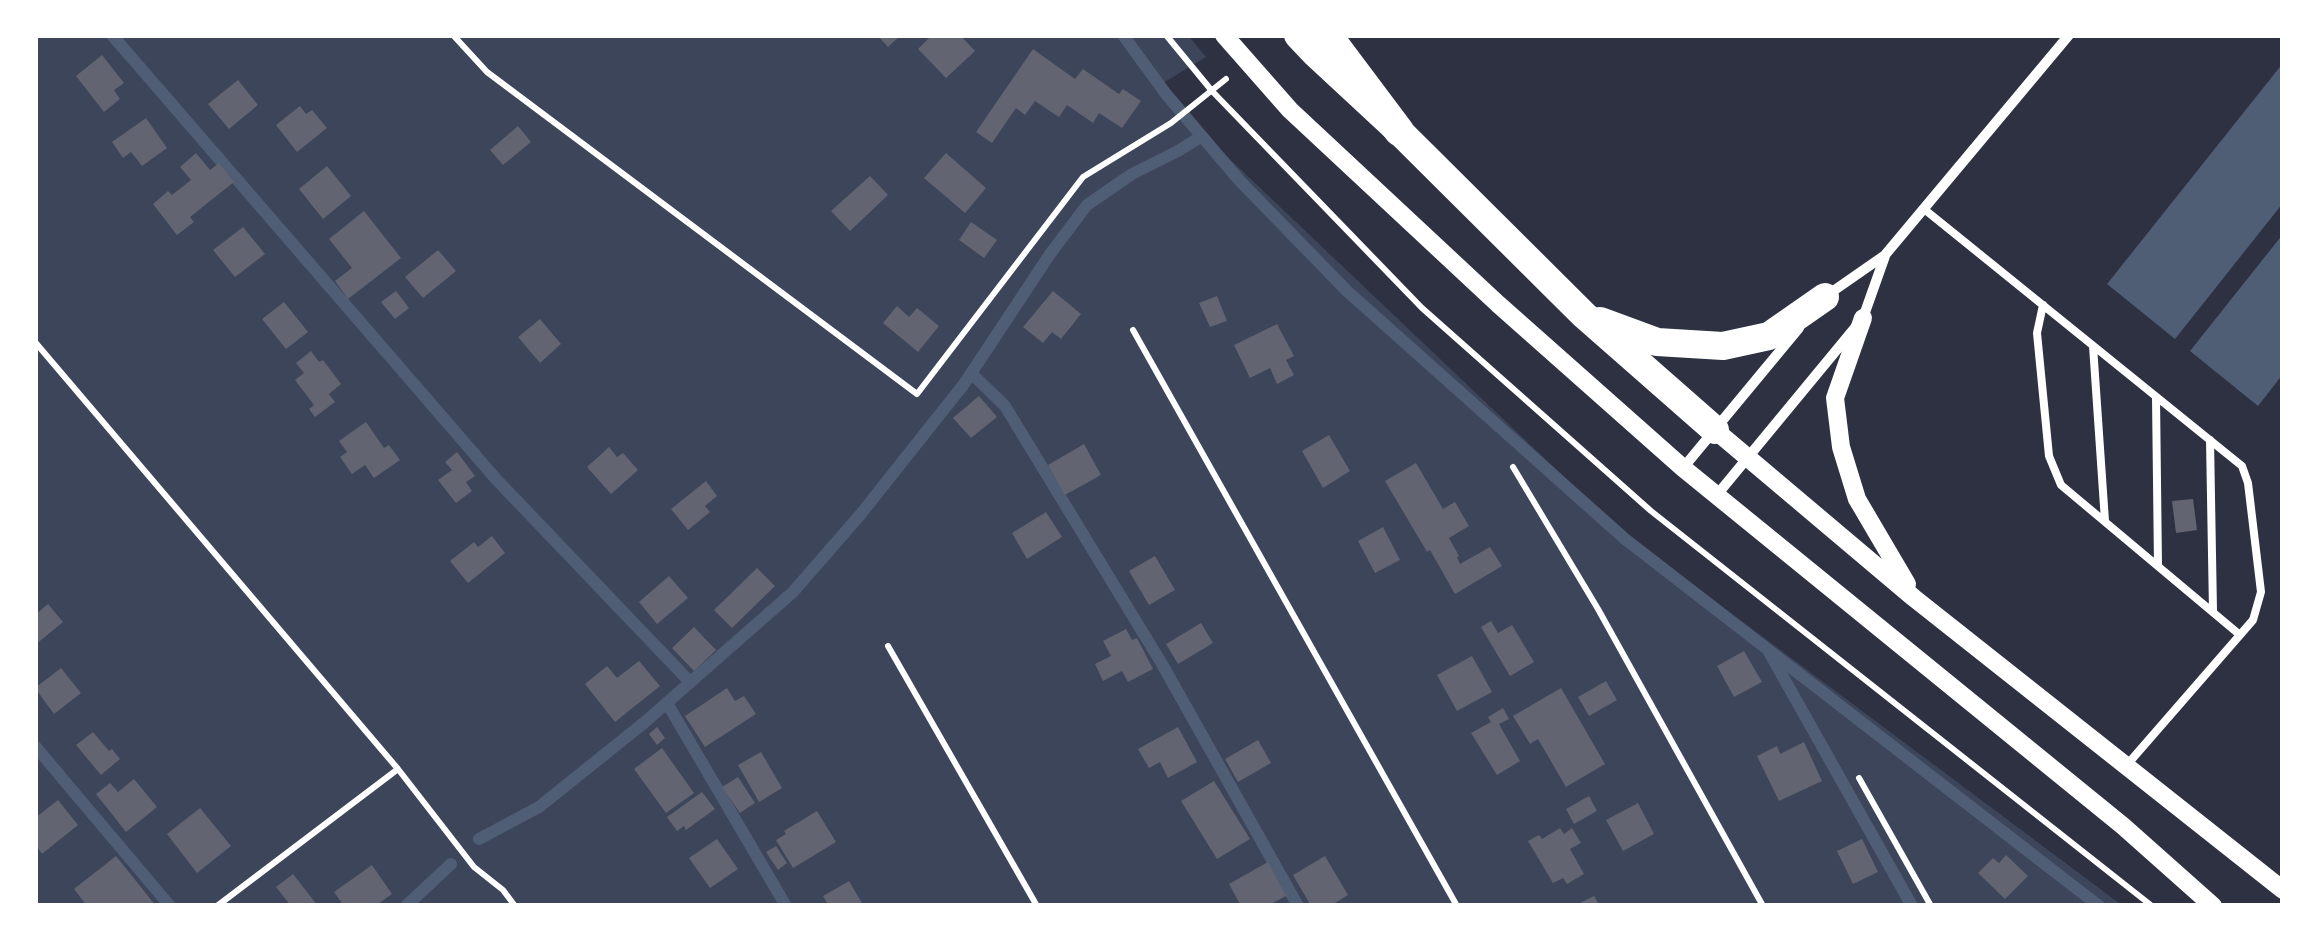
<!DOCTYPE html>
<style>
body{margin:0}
#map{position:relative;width:2318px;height:941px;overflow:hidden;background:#2d3142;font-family:"Sofia Sans Condensed",sans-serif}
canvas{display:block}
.frame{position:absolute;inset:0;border:38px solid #fff;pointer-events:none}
</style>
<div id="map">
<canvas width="2318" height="941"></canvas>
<div class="frame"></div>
</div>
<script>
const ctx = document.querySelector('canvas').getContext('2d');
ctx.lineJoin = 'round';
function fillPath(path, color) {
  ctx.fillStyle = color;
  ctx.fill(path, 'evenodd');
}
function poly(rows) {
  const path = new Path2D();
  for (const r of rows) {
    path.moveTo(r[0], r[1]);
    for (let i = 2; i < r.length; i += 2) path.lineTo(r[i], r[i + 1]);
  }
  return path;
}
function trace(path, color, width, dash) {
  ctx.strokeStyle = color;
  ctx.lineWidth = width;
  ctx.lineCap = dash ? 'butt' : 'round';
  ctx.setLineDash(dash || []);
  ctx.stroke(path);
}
fillPath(poly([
 [35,35,1188,35,1206,57,1155,88,1620,530,2123,906,35,906]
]), '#3c4559');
fillPath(poly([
 [2283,63,2283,203,2175,339,2107,284],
 [2283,234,2283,374,2258,406,2190,351]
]), '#4f5d75');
trace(poly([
 [112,35,496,479,690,682],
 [1123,35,1166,94,1239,180,1347,291,1625,539,2099,906],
 [971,373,1005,406,1162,664,1298,906],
 [1769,652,1912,906],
 [667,703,786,906],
 [35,746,170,906],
 [479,839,539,807,645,722,793,592,860,515,964,384,1050,254,1087,205,1132,174,1178,151,1202,136],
 [406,906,451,864]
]), '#4f5d75', 12);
fillPath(poly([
 [877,35,901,35,888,47],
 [932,35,960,35,975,51,946,78,918,49],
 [1033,49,1075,79,1083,69,1119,94,1123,89,1141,101,1122,128,1099,113,1093,123,1067,105,1059,117,1035,101,1025,115,1016,108,992,143,976,132],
 [102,55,124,83,114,90,120,99,104,112,76,76],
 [238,80,258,105,229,129,208,104],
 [300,106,306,114,312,110,327,128,297,152,276,125],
 [146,118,167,148,142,166,131,152,123,158,112,142],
 [518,126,531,142,503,165,490,150],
 [196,153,210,170,219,163,234,182,190,217,194,222,177,235,153,204,168,191,172,195,191,180,180,167],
 [946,153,986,188,965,213,924,178],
 [327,166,351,196,323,219,299,189],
 [870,176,888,195,850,231,831,211],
 [364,211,401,258,348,299,335,281,352,268,329,239],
 [971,222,997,240,984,258,959,240],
 [243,227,265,254,235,277,213,250],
 [438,250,456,271,423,298,405,277],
 [396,291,409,308,395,319,381,302],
 [1053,291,1081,314,1061,339,1052,332,1043,343,1023,327],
 [1217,296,1227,321,1210,327,1199,303],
 [284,302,308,332,286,349,262,319],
 [897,306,909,317,917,308,939,326,918,352,883,323],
 [540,319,561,344,540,363,518,337],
 [1277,324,1294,356,1286,360,1294,375,1277,384,1270,368,1250,378,1234,345],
 [311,351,319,362,323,360,341,384,329,394,335,402,315,417,309,409,314,405,295,380,304,373,296,363],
 [979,396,997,417,971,438,953,418],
 [366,422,384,448,389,445,400,460,374,478,365,465,352,474,340,457,347,452,339,441],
 [1329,435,1350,471,1323,488,1302,451],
 [1084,444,1101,475,1065,495,1048,465],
 [609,447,617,457,623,453,638,470,611,494,587,467],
 [457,452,475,476,466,482,472,491,456,503,438,480,452,470,445,462],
 [1416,463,1443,509,1455,502,1469,526,1449,538,1459,556,1457,557,1460,564,1490,547,1502,566,1455,594,1430,550,1427,552,1385,481],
 [706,481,717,496,705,506,710,512,688,530,671,509],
 [2193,499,2197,530,2176,533,2172,501],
 [1046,512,1062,537,1027,559,1012,533],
 [1383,527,1400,560,1375,573,1358,541],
 [492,536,505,553,468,583,450,561,474,542,478,547],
 [1155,556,1175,590,1149,605,1129,571],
 [757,568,775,586,732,628,714,610],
 [669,576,688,598,657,624,639,602],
 [48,604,63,622,35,645,35,615],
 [1491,621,1498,633,1512,625,1534,662,1510,676,1481,627],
 [1201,623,1213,643,1178,664,1166,644],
 [694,627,716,650,694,671,672,648],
 [1126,629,1132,640,1137,638,1153,669,1128,682,1122,671,1103,681,1095,664,1111,656,1103,641],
 [1744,651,1762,682,1734,697,1717,666],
 [1472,656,1492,692,1457,711,1437,675],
 [639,661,660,686,615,722,585,684,607,666,617,678],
 [61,668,81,693,54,714,35,688],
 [1606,681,1617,700,1589,716,1578,697],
 [727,688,735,701,744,696,756,714,705,747,685,716],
 [1561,688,1605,764,1566,787,1538,739,1530,744,1513,716],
 [1503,708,1509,719,1499,724,1520,761,1497,775,1471,733,1491,722,1488,717],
 [657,727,665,738,657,745,649,734],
 [1178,727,1197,762,1168,778,1160,762,1149,768,1138,749],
 [93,732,109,751,112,749,120,759,101,775,76,745],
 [1258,740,1271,763,1238,782,1225,759],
 [1804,742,1822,781,1779,801,1757,756,1777,746,1780,754],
 [662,748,694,793,666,813,634,769],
 [761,752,782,788,759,802,738,765],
 [738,777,755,803,740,813,722,787],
 [134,779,157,807,126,832,96,794,110,783,118,792],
 [1214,781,1250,839,1217,859,1181,801],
 [702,792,715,809,686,830,684,826,677,831,667,817],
 [1589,796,1597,811,1574,824,1566,809],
 [58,800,78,825,42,854,35,844,35,818],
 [1638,803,1654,834,1623,851,1606,820],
 [200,808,231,846,197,873,167,834],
 [817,811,836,842,793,868,776,840,786,834,784,831],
 [1560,828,1564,834,1572,828,1581,843,1570,849,1584,874,1567,884,1563,878,1553,883,1528,841,1539,835,1542,839],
 [717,839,738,869,710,888,689,858],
 [1862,839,1878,872,1853,884,1837,851],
 [776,846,787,863,778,870,766,852],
 [2006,855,2028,876,2005,899,1978,873,1993,858,1999,863],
 [116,856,156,906,87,906,74,889],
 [1325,856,1348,895,1330,906,1311,906,1293,875],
 [1268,862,1286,896,1267,906,1241,906,1229,884],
 [372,865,392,894,375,906,344,906,334,892],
 [293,874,318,906,291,906,276,887],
 [849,881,862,903,857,906,829,906,823,896],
 [1594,896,1600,906,1582,906,1580,903]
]), '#626471');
trace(poly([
 [453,35,487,72,917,394,1083,177,1171,123,1226,79],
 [1166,35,1212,91,1422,308,1651,511,2152,906],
 [1133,330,1457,906],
 [35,342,398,769,474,867,503,890,515,906],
 [1513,467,1598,609,1763,906],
 [888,646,1037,906],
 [1859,778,1931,906],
 [217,906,398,769]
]), '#fff', 6);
trace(poly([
 [1924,209,2242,466,2248,483,2261,592,2253,620,2126,766],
 [2043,305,2037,333,2049,456,2061,485,2240,635],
 [2093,346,2105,521],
 [2156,397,2158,566],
 [2210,440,2213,611]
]), '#fff', 8);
trace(poly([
 [1826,296,1885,255,2069,35],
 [1683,468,1799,328],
 [1716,496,1863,318,1885,256]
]), '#fff', 10);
trace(poly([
 [1224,35,1290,110,1498,304,1683,468,2123,826,2213,906],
 [1863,318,1835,398,1841,447,1857,499,1907,584],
 [1715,430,1914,598,2283,890]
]), '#fff', 18);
trace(poly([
 [1298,35,1316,54,1399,131,1584,315,1715,430],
 [1600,321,1657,342,1723,346,1769,336,1825,297]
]), '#fff', 28);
trace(poly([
 [1327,35,1399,131]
]), '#fff', 30);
</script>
